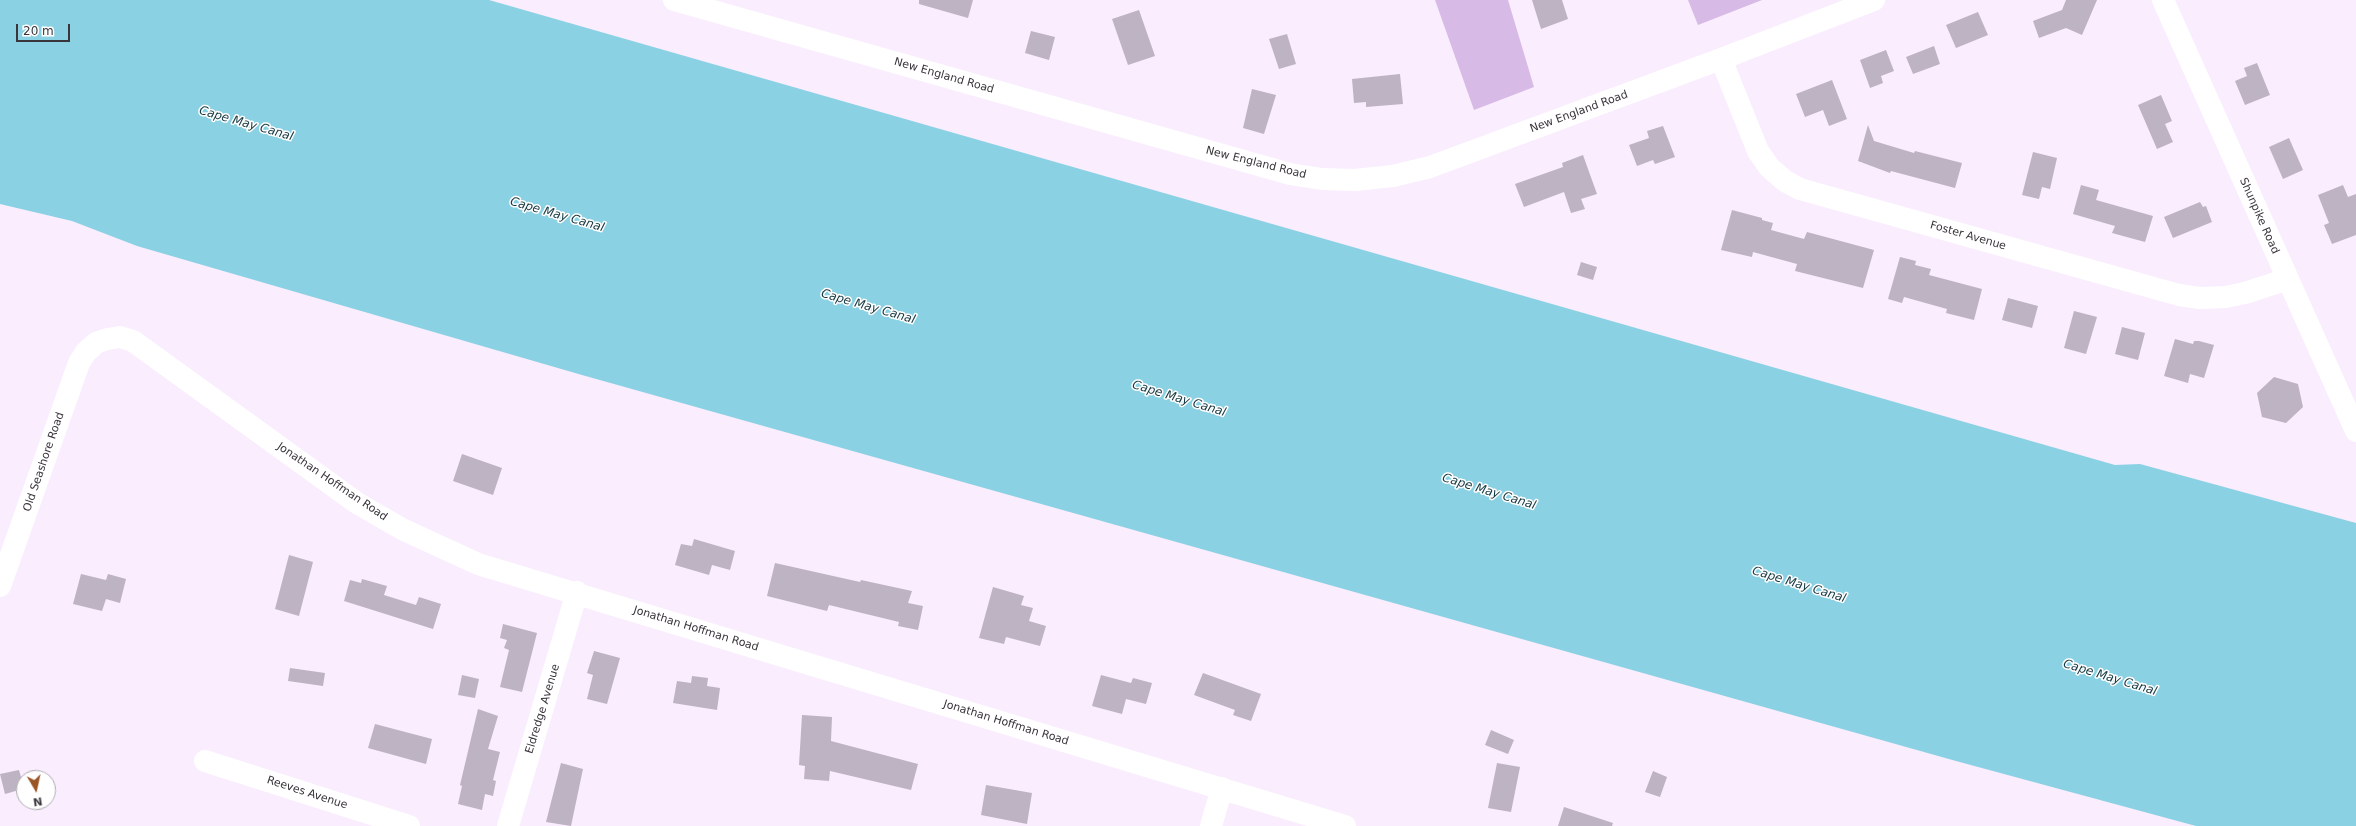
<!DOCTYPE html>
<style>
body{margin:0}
#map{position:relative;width:2356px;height:826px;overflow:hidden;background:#f9edfe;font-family:"DejaVu Sans",sans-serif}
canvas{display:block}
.north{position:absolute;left:16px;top:770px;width:40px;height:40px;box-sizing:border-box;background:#fff;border:1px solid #b0aeb1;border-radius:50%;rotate:171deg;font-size:11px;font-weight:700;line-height:16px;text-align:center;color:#39353b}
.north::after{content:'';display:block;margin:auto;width:14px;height:18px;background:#995526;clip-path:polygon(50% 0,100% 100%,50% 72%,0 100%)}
.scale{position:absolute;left:16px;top:24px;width:54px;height:18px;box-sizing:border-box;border:2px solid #39353b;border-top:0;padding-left:5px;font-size:12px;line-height:14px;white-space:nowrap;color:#39353b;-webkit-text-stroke:3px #fff;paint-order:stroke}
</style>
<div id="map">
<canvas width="2356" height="826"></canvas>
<div class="north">N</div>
<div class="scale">20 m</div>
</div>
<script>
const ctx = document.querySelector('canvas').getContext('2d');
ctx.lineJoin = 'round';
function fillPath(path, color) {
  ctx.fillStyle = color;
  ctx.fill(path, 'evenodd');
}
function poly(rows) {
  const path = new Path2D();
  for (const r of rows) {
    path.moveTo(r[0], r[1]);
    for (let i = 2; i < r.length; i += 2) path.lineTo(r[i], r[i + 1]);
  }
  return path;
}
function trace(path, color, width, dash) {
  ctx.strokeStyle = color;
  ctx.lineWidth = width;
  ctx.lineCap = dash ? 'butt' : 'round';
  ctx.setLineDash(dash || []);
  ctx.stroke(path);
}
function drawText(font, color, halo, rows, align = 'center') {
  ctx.font = font + ' "DejaVu Sans",sans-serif';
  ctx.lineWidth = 3;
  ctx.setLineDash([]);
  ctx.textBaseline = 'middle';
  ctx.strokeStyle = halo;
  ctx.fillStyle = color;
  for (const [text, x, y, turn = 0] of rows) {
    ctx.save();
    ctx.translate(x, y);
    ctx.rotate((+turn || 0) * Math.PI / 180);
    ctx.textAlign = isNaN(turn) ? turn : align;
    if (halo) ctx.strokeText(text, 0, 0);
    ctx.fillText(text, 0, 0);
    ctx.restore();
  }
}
fillPath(poly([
 [1435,0,1508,0,1534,87,1474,110],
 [1688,0,1762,0,1698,25]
]), '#d8bae6');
fillPath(poly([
 [0,0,489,0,2115,465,2140,464,2356,523,2356,826,2196,826,1956,761,582,375,137,246,72,221,0,204]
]), '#8bd1e4');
fillPath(poly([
 [919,0,973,0,968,18,919,4],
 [1532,0,1562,0,1568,19,1541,29],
 [2066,0,2097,0,2082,35,2066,28,2039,38,2033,21,2062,10],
 [1139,10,1155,56,1128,65,1112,19],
 [1978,12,1988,35,1956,48,1946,25],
 [1031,31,1055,37,1049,60,1025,53],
 [1287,34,1296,64,1279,69,1269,39],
 [1934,46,1940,64,1913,74,1906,57],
 [1886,50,1894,71,1881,76,1883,83,1870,88,1860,60],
 [2257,63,2270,95,2245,105,2235,81,2247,76,2244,68],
 [1400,74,1403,104,1366,107,1366,102,1354,103,1352,79],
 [1832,80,1847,119,1829,126,1823,110,1805,117,1796,94],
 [1252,89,1276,95,1264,134,1243,128],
 [2161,95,2172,121,2165,124,2173,142,2157,149,2138,105],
 [1868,125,1874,141,1914,153,1915,151,1962,163,1955,188,1891,171,1890,173,1858,161],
 [1663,126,1675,157,1655,164,1653,160,1637,166,1629,145,1649,138,1647,131],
 [2289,138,2303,170,2283,179,2269,147],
 [2033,152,2057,158,2050,189,2042,187,2039,199,2022,195],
 [1583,155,1597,194,1581,199,1585,209,1571,213,1564,192,1524,207,1515,184,1563,167,1562,163],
 [2081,185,2099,190,2096,200,2153,216,2145,242,2112,233,2115,226,2073,214],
 [2343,185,2348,197,2356,194,2356,235,2332,244,2324,225,2329,223,2318,195],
 [2200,202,2203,207,2206,206,2212,222,2173,238,2164,217],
 [1732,210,1762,218,1762,220,1773,223,1771,230,1804,239,1807,232,1874,250,1863,288,1795,271,1797,264,1753,252,1752,257,1721,250],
 [1900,257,1916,261,1915,265,1931,269,1929,275,1982,289,1974,320,1946,313,1947,309,1904,297,1902,303,1888,299],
 [1581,262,1597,267,1593,280,1577,275],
 [2008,298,2038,306,2032,328,2002,320],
 [2074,311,2097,317,2086,354,2064,348],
 [2122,327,2145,333,2138,360,2115,354],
 [2175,339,2193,344,2194,341,2199,341,2214,345,2204,378,2190,374,2188,383,2164,376],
 [2274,377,2298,384,2303,407,2286,423,2262,417,2257,393],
 [462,454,502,468,493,495,453,481],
 [694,539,735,551,730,570,712,565,709,575,675,565,681,544,692,546],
 [289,555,313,562,299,616,275,609],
 [775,563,860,582,861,580,912,591,908,603,923,606,918,630,898,626,899,622,829,605,827,611,767,596],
 [81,574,106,580,108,574,126,579,120,603,106,599,102,611,73,604],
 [362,579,387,586,384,595,416,605,419,597,441,604,433,629,344,601,350,580,361,583],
 [993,587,1024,596,1021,605,1033,608,1029,621,1046,626,1040,646,1006,637,1004,644,979,638],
 [503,624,537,633,522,692,500,687,509,650,504,648,507,640,500,638],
 [594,651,620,658,607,704,587,699,593,675,587,673],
 [290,668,325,673,323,686,288,681],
 [1203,673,1261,694,1251,721,1233,715,1235,710,1194,695],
 [462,675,479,679,475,698,458,695],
 [1101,675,1131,683,1133,678,1152,683,1146,704,1126,699,1122,714,1092,706],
 [692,676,708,678,707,686,720,688,717,710,673,703,677,681,691,683],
 [478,709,498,716,488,749,500,752,493,780,496,781,493,796,485,794,482,810,458,804,462,786,460,785],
 [802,715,832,717,831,741,918,764,911,790,830,771,829,781,804,779,805,766,799,765],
 [375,724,432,739,426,764,368,748],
 [1491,730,1514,740,1508,754,1485,745],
 [561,763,583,769,571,826,546,822],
 [1497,763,1520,767,1511,812,1488,808],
 [19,770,21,777,33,774,34,778,24,778,24,799,22,799,19,790,5,794,0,774],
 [1653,771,1667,777,1660,797,1645,792],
 [49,777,53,793,48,794,48,778,45,778],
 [986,785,1032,793,1027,824,981,815],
 [1564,807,1613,823,1612,826,1558,826]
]), '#beb3c3');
trace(poly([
 [674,0,1290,174,1322,179,1355,180,1393,176,1430,167,1721,59,1874,0],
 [2163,0,2356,431],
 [1721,59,1758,151,1769,167,1785,181,1800,189,2179,295,2200,298,2225,297,2245,293,2288,279],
 [0,586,79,363,86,352,96,343,107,339,120,337,133,341,357,503,402,529,478,564,1345,826],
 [205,761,409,826],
 [508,826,577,592],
 [1211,826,1222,788]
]), '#fff', 22);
drawText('11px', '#39353b', '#fff', [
 ["New England Road",944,76,16],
 ["New England Road",1579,112,-20],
 ["New England Road",1256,163,14],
 ["Shunpike Road",2259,216,66],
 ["Foster Avenue",1968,236,16],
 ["Old Seashore Road",44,462,-71],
 ["Jonathan Hoffman Road",332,482,34],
 ["Jonathan Hoffman Road",696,629,17],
 ["Eldredge Avenue",543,709,-73],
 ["Jonathan Hoffman Road",1006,723,17],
 ["Reeves Avenue",307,793,18]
]);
drawText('italic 12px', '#163841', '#fff', [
 ["Cape May Canal",246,124,16],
 ["Cape May Canal",557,215,16],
 ["Cape May Canal",868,307,16],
 ["Cape May Canal",1179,399,17],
 ["Cape May Canal",1489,492,17],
 ["Cape May Canal",1799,585,17],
 ["Cape May Canal",2110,678,17]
]);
</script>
